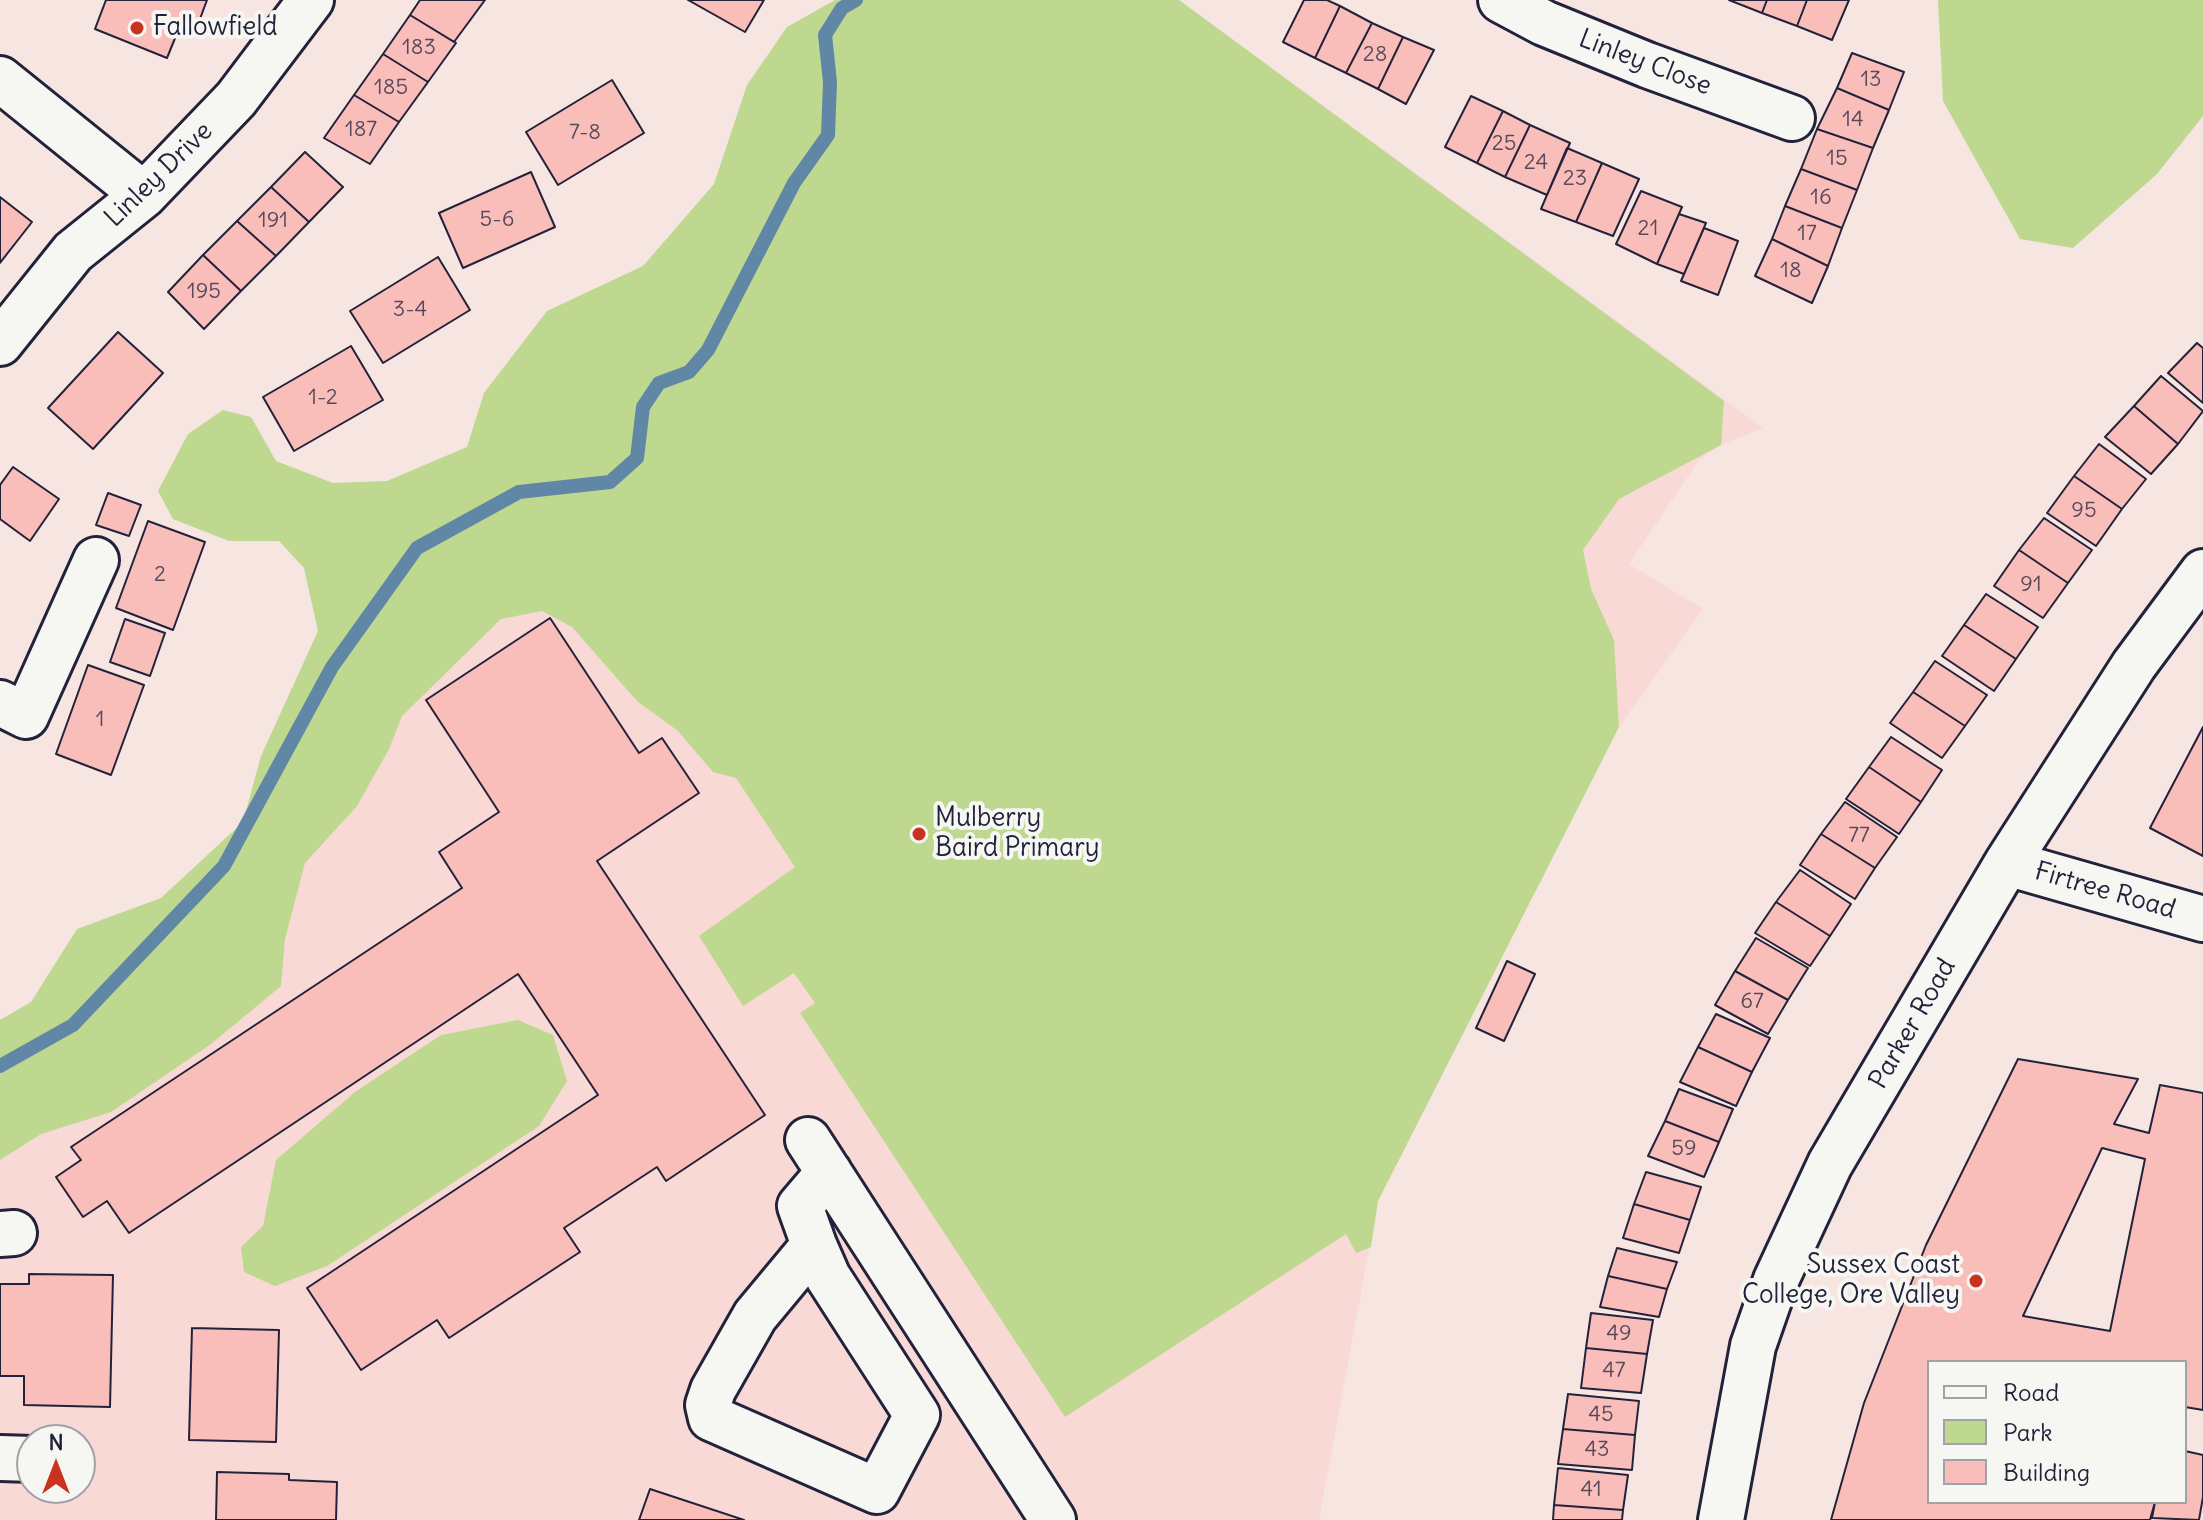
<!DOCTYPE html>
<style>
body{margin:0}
#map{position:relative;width:2203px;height:1520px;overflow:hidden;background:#f7e5e1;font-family:Delius,sans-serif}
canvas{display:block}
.legend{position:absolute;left:1927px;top:1360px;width:260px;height:144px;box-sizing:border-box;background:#f6f6f2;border:2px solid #a1a1a9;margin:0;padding:10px 14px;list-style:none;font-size:24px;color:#22223b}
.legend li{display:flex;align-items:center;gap:16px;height:40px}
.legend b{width:40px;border:2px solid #a1a1a9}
.north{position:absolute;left:16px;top:1424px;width:80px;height:80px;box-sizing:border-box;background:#f6f6f2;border:2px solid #a1a1a9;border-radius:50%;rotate:0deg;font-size:22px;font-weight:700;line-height:32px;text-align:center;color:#22223b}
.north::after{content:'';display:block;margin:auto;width:28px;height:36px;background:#c8321e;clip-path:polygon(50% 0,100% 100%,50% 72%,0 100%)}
</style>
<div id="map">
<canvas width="2203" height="1520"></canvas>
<ul class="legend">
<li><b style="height:10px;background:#f6f6f2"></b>Road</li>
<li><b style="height:22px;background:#bed88f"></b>Park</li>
<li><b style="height:22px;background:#fabeba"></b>Building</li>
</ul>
<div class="north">N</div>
</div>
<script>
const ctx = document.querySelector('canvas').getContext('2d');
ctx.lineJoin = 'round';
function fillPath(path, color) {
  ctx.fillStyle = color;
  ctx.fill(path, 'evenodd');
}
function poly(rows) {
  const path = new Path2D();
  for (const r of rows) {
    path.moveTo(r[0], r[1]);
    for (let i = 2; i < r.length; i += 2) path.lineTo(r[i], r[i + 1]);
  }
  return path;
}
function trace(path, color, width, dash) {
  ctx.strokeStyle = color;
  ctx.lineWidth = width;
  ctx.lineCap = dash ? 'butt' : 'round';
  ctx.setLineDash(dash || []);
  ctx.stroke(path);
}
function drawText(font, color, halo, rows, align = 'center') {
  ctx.font = font + ' Delius,sans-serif';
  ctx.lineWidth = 8;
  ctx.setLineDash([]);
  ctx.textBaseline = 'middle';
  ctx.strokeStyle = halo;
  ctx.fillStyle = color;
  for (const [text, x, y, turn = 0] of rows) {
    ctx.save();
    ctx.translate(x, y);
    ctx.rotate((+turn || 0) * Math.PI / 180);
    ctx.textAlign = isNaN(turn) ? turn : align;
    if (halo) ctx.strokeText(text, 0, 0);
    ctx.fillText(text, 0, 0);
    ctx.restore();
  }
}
fillPath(poly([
 [893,0,1179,0,1763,428,1721,445,1699,460,1629,564,1703,609,1619,727,1378,1201,1319,1520,0,1520,0,1084,235,940],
 [32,1440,80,1440,80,1488,32,1488]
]), '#f8d9d5');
fillPath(poly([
 [835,0,1179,0,1724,401,1721,445,1619,499,1583,550,1591,589,1614,640,1619,727,1378,1201,1371,1247,1356,1253,1346,1234,1065,1417,800,1013,815,1003,794,973,743,1006,699,936,795,867,736,778,713,772,678,731,637,701,572,627,542,611,501,619,402,716,389,749,357,806,305,863,285,939,281,986,211,1044,111,1112,41,1134,0,1160,0,1020,31,1002,77,929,161,898,243,822,261,756,318,631,304,568,279,541,229,541,173,519,158,491,188,434,223,410,251,417,276,461,333,483,387,481,467,447,484,393,547,311,643,266,714,184,747,85,787,27],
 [1938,0,2203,0,2203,116,2157,174,2073,248,2020,239,1943,101],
 [518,1020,553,1035,567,1081,539,1126,327,1266,275,1286,244,1272,241,1247,263,1226,276,1160,355,1092,441,1035]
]), '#bed88f');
trace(poly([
 [0,1066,73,1025,224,866,332,667,417,548,519,492,610,482,637,458,643,407,659,383,689,372,708,350,794,183,828,135,830,82,825,35,842,8,856,0]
]), '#6087a5', 14);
const building = poly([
 [106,0,207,0,197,27,182,21,167,58,95,29,106,0],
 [420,0,485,0,454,42,410,15,420,0],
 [688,0,764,0,745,32,688,0],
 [1304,0,1327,0,1340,6,1315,58,1283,42,1304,0],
 [1729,0,1767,0,1762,13,1729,0],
 [1767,0,1807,0,1797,26,1762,13,1767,0],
 [1807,0,1849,0,1832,40,1797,26,1807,0],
 [1340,6,1372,23,1346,73,1315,58,1340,6],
 [410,15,456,43,428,82,383,54,410,15],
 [1372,23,1403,37,1378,89,1346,73,1372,23],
 [1403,37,1434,50,1406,104,1378,89,1403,37],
 [1852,53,1904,72,1889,110,1837,88,1852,53],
 [383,54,428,82,399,122,354,95,383,54],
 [612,80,644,133,558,185,526,132,612,80],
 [1837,88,1889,110,1873,148,1817,129,1837,88],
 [354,95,399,122,370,164,324,138,354,95],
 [1471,96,1503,111,1477,163,1445,147,1471,96],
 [1503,111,1530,125,1505,177,1477,163,1503,111],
 [1530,125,1570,143,1547,195,1505,177,1530,125],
 [1817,129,1873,148,1857,190,1801,169,1817,129],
 [1567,148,1602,163,1576,222,1541,209,1567,148],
 [305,152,343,187,309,222,271,187,305,152],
 [1602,163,1639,179,1613,236,1576,222,1602,163],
 [1801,169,1857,190,1842,228,1785,206,1801,169],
 [531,172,555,227,463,268,439,213,531,172],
 [271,187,309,222,276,256,237,221,271,187],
 [1641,191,1682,207,1657,264,1616,244,1641,191],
 [0,197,32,222,0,263,0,197],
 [1785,206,1842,228,1828,266,1772,239,1785,206],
 [1679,214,1706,223,1684,274,1657,264,1679,214],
 [237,221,276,256,241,291,203,255,237,221],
 [1704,228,1738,241,1718,295,1681,281,1704,228],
 [1772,239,1828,266,1812,303,1755,276,1772,239],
 [203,255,241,291,204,329,168,292,203,255],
 [438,257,470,310,383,363,350,311,438,257],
 [118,332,163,373,93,449,48,408,118,332],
 [2197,343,2203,348,2203,403,2168,373,2197,343],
 [351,346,383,400,294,451,263,397,351,346],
 [2161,376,2203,411,2178,444,2134,406,2161,376],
 [2134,406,2178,444,2151,474,2105,437,2134,406],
 [2099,444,2146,479,2122,509,2074,476,2099,444],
 [13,467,59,499,30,541,0,519,0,485,13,467],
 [2074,476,2122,509,2096,546,2047,513,2074,476],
 [108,493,141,505,129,536,96,525,108,493],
 [2044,518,2092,550,2068,583,2019,550,2044,518],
 [148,521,205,542,173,630,116,608,148,521],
 [2019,550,2068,583,2043,618,1994,586,2019,550],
 [1986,594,2038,627,2016,659,1964,625,1986,594],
 [550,618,639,753,662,738,699,793,597,861,765,1115,666,1181,657,1167,564,1228,580,1252,449,1338,437,1320,361,1370,307,1288,598,1095,518,974,129,1233,107,1201,83,1217,56,1177,81,1160,71,1147,462,888,439,852,499,812,426,700,550,618],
 [125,619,165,633,150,676,110,662,125,619],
 [1964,625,2016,659,1994,691,1942,656,1964,625],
 [1935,661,1987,695,1965,726,1913,692,1935,661],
 [88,665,144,685,111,775,56,754,88,665],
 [1913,692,1965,726,1942,758,1890,723,1913,692],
 [2203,727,2203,856,2150,828,2203,727],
 [1891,737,1942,770,1921,802,1869,767,1891,737],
 [1869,767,1921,802,1899,834,1846,799,1869,767],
 [1845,802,1897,837,1875,868,1821,834,1845,802],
 [1821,834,1875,868,1855,899,1800,865,1821,834],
 [1800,870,1851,904,1830,936,1776,902,1800,870],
 [1776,902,1830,936,1810,966,1755,933,1776,902],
 [1756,938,1808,968,1788,1000,1735,971,1756,938],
 [1507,961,1535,974,1504,1041,1476,1028,1507,961],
 [1735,971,1788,1000,1768,1034,1715,1005,1735,971],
 [1716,1014,1770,1038,1752,1072,1698,1047,1716,1014],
 [1698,1047,1752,1072,1736,1106,1680,1082,1698,1047],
 [2018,1059,2138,1079,2114,1124,2149,1133,2160,1085,2203,1093,2203,1410,2185,1407,2185,1362,1929,1362,1929,1502,2155,1502,2150,1520,1831,1520,1864,1403,1926,1245,2018,1059],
 [2102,1148,2145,1159,2110,1331,2023,1316,2102,1148],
 [1679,1089,1733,1109,1719,1142,1665,1121,1679,1089],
 [1665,1121,1719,1142,1704,1177,1648,1156,1665,1121],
 [1646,1172,1701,1187,1690,1220,1634,1204,1646,1172],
 [1634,1204,1690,1220,1679,1253,1623,1238,1634,1204],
 [1617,1248,1677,1262,1667,1289,1608,1276,1617,1248],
 [29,1274,113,1275,110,1407,24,1405,24,1376,0,1376,0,1284,29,1284,29,1274],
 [1608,1276,1667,1289,1659,1317,1600,1307,1608,1276],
 [1591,1313,1653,1320,1647,1354,1586,1348,1591,1313],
 [192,1328,279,1330,276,1442,189,1440,192,1328],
 [1586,1348,1647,1354,1641,1393,1581,1388,1586,1348],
 [1568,1394,1639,1401,1635,1435,1563,1429,1568,1394],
 [1563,1429,1635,1435,1632,1470,1558,1464,1563,1429],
 [2185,1451,2203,1455,2203,1497,2199,1520,2152,1518,2155,1502,2185,1502,2185,1451],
 [1558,1468,1628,1475,1623,1510,1554,1505,1558,1468],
 [217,1472,289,1474,289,1480,337,1482,336,1520,216,1520,217,1472],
 [650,1489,744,1520,639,1520,650,1489],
 [1554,1505,1623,1510,1622,1520,1553,1520,1554,1505]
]);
fillPath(building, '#fabeba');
trace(building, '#22223b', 2);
const minor = poly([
 [1501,0,1544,23,1647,65,1792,118],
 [0,79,144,195],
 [0,343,73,252,144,195,236,99,311,0],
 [0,703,26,716,96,560],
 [2007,863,2203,919],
 [808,1140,1053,1520],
 [0,1234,14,1233],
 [814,1245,755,1316,713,1390,708,1405,711,1418,877,1491,917,1415,828,1277,814,1245,800,1206,829,1172],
 [0,1458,32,1459],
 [1721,1520,1753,1346,1776,1280,1830,1164,2007,863,2134,665,2203,572]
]);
trace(minor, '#22223b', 50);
trace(minor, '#f6f6f2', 44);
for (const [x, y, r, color] of [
 [137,28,8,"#c8321e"],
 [919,834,8,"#c8321e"],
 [1976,1281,8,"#c8321e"]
]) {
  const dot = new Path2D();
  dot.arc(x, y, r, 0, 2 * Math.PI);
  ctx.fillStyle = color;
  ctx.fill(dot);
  trace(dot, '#f6f6f2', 3);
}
drawText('22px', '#58495b', null, [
 ["183",419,48],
 ["28",1375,55],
 ["13",1871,80],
 ["185",391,88],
 ["14",1853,120],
 ["187",361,130],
 ["7-8",585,133],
 ["25",1504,144],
 ["15",1837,159],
 ["24",1536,163],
 ["23",1575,179],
 ["16",1821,198],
 ["5-6",497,220],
 ["191",273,221],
 ["21",1648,229],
 ["17",1807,234],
 ["18",1791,271],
 ["195",204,292],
 ["3-4",410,310],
 ["1-2",323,398],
 ["95",2084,511],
 ["2",160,575],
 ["91",2031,585],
 ["1",100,720],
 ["77",1859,836],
 ["67",1752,1002],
 ["59",1684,1149],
 ["49",1619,1334],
 ["47",1614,1371],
 ["45",1601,1415],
 ["43",1597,1450],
 ["41",1591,1490]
]);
drawText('26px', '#22223b', '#f6f6f2', [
 ["Fallowfield",153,28],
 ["Mulberry",935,819],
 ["Baird Primary",935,849],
 ["Sussex Coast",1960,1266,"right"],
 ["College, Ore Valley",1960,1296,"right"]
], 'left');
drawText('26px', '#22223b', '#f6f6f2', [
 ["Linley Close",1645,63,21],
 ["Linley Drive",159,175,-44],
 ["Firtree Road",2105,891,16],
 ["Parker Road",1913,1024,-60]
]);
</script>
